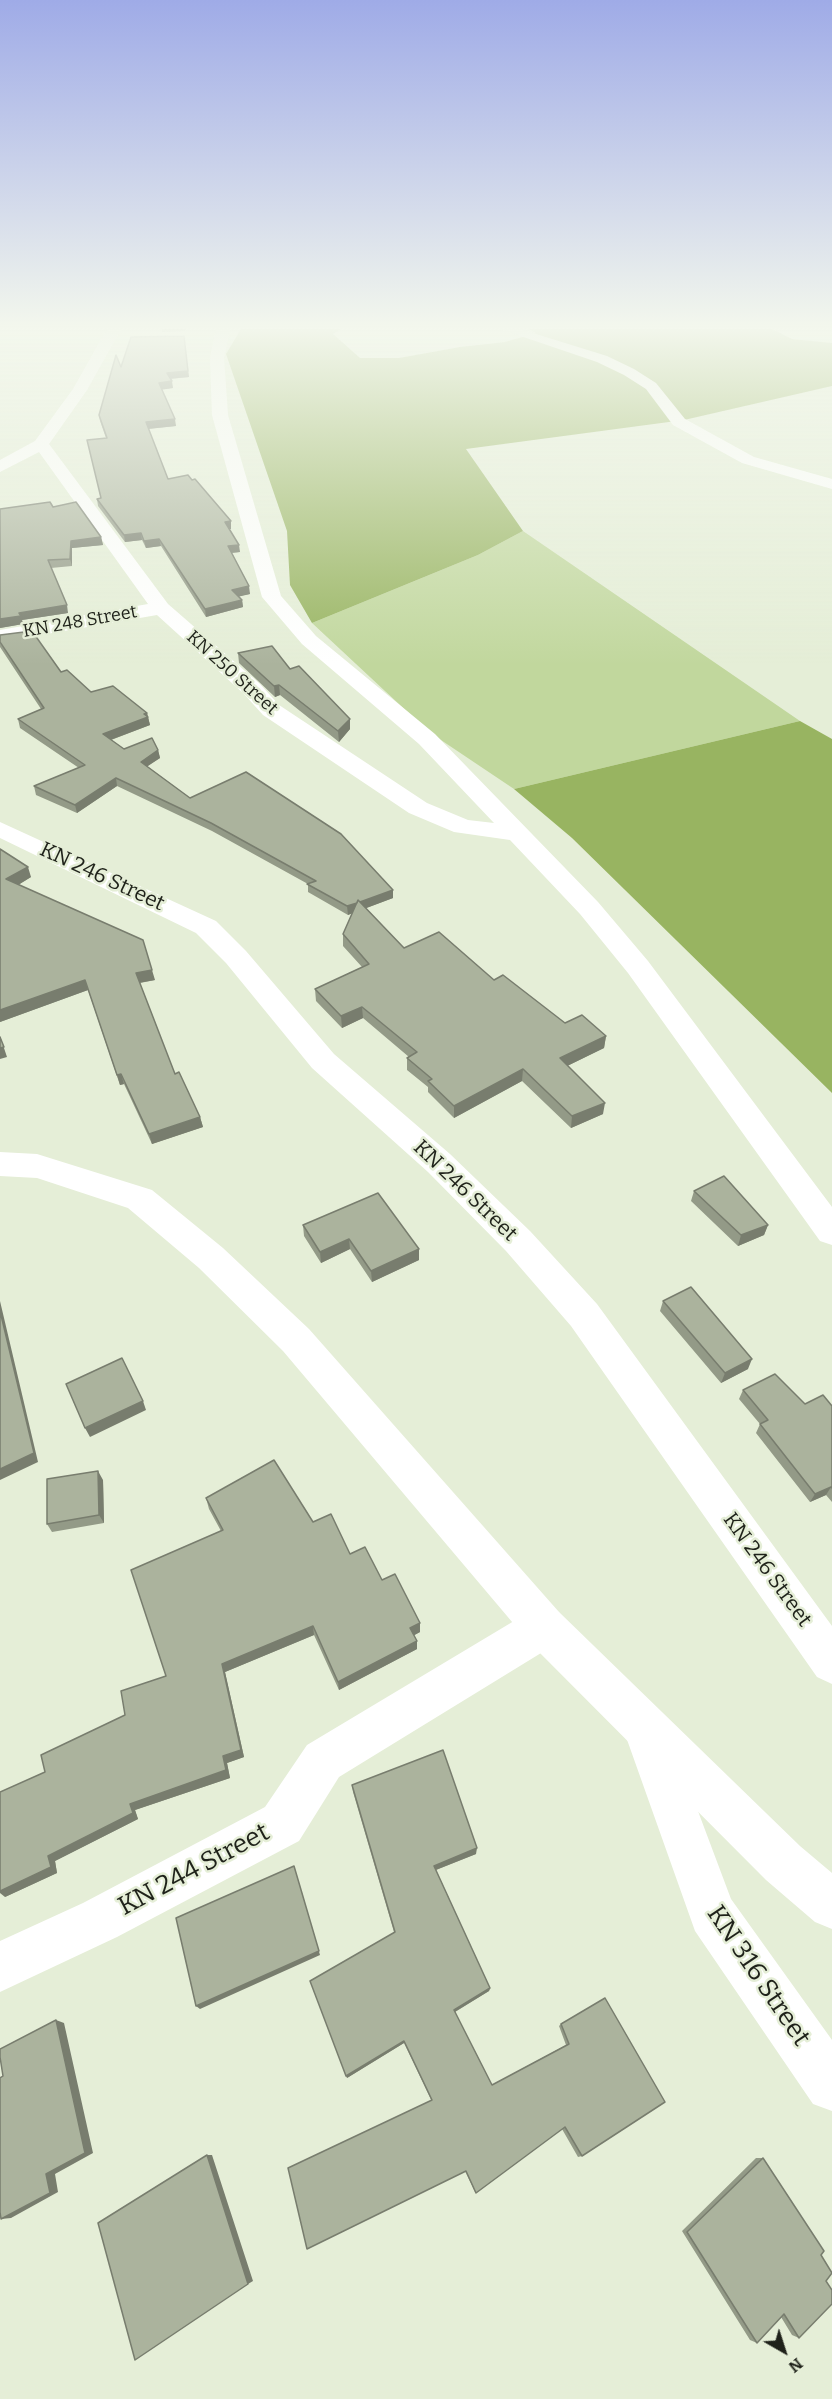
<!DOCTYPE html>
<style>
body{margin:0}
#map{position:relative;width:832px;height:2399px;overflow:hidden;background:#e5eed7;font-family:Bitter,serif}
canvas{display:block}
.north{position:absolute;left:754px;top:2321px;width:60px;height:60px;-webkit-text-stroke:4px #e5eed7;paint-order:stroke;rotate:141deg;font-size:16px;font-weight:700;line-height:24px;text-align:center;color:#1f221a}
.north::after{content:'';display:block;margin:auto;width:21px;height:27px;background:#1f221a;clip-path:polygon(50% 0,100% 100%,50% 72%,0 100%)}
</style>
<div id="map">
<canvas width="832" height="2399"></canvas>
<div class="north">N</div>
</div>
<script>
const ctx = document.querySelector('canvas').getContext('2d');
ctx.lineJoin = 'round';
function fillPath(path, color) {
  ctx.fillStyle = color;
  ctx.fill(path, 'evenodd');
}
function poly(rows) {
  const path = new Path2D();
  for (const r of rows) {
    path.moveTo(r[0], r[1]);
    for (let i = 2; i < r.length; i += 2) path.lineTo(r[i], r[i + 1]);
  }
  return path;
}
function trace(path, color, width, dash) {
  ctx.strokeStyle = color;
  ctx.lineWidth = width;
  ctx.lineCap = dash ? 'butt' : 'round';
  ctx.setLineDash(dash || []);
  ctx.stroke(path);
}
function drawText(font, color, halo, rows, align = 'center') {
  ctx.font = font + ' Bitter,serif';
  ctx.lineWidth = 5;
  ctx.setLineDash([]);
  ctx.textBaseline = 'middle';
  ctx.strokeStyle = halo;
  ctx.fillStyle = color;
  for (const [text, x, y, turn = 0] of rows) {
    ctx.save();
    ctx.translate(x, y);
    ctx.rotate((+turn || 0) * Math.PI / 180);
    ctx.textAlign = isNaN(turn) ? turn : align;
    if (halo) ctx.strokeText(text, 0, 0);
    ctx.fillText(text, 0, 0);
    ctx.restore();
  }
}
fillPath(poly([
 [523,531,800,721,514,789,429,732,312,623,478,555]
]), '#c1d79d');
fillPath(poly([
 [241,329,341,329,333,334,360,358,399,358,460,347,505,342,536,333,528,329,772,329,792,339,832,343,832,386,684,420,466,449,523,531,478,555,312,623,290,585,287,531,226,354],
 [800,721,832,739,832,1093,572,838,514,789]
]), '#98b461');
fillPath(poly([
 [107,329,121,329,87,390,49,444,168,604,260,684,279,705,427,803,468,820,494,823,419,744,302,644,262,597,212,415,210,358,216,329,230,329,224,358,228,415,281,596,316,636,435,734,598,902,648,961,832,1207,832,1245,820,1241,628,973,580,914,510,840,454,832,409,813,263,715,244,694,157,615,0,642,0,630,148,604,39,452,0,472,0,460,35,441,73,389,107,329],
 [500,329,520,329,607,356,634,369,656,383,685,419,754,457,832,479,832,489,742,463,673,425,646,389,624,375,597,362,500,329],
 [0,822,216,921,246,951,334,1054,450,1154,530,1231,597,1304,832,1626,832,1684,817,1677,571,1326,506,1251,428,1172,312,1068,226,963,196,933,0,838,0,822],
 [544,1606,559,1612,565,1627,559,1642,339,1777,299,1841,117,1937,0,1992,0,1941,83,1903,265,1807,307,1745,529,1612,544,1606],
 [647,1712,663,1718,731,1899,832,2040,832,2111,813,2104,695,1931,625,1734,631,1718,647,1712]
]), '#fff');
fillPath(poly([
 [0,1152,37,1154,152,1190,223,1248,309,1329,559,1612,800,1846,832,1873,832,1929,815,1922,766,1880,529,1642,283,1351,199,1268,128,1208,37,1178,0,1176,0,1152]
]), '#fff');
fillPath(poly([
 [184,336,189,377,170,379,173,388,162,389,176,426,148,429,168,479,231,521,231,529,229,529,240,552,232,553,250,594,239,596,242,600,243,607,206,617,161,546,146,548,142,540,125,542,98,506,97,499,101,498,106,438,100,421,99,415,121,367],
 [53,507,101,537,103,545,72,548,72,566,51,568,68,613,22,620,23,624,0,628],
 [0,635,61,672,91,692,147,713,150,725,111,740,124,749,158,750,160,758,147,766,190,798,393,898,366,908,404,948,494,980,565,1023,606,1036,604,1048,567,1066,603,1114,571,1128,522,1081,454,1118,428,1092,428,1087,407,1070,407,1058,409,1057,363,1018,342,1028,316,1001,315,989,362,967,343,946,343,934,352,913,348,915,308,892,308,884,212,831,117,786,77,813,36,795,34,786,79,768,20,728,18,719,41,709,0,647],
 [238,653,290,669,350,729,339,742,280,695,275,697,239,663],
 [0,849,31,877,18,885,155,980,140,983,175,1074,200,1117,203,1127,152,1144,124,1084,120,1085,88,990,0,1022],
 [694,1191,768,1225,764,1235,738,1246,691,1201],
 [303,1225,419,1260,372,1282,350,1249,321,1263,304,1236],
 [663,1301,748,1369,721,1383,660,1311],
 [743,1390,805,1404,832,1406,832,1502,826,1495,810,1502,756,1433,760,1424,739,1399],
 [103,1480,104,1523,52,1532,47,1524],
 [206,1498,313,1522,382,1580,420,1632,414,1635,417,1641,417,1649,339,1690,314,1635,225,1672,244,1757,227,1763,230,1778,135,1810,138,1819,55,1861,57,1873,5,1897,45,1772,125,1715,166,1676,221,1531,209,1509],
 [352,1785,476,1854,436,1870,490,1988,489,1991,455,2012,492,2085,566,2045,559,2026,561,2024,605,1998,582,2156,578,2157,562,2129,476,2193,475,2192,404,2043,347,2078,394,1932,353,1792],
 [756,2158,763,2158,821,2255,826,2281,799,2338,792,2335,781,2317,757,2343,750,2340,682,2231]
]), '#939a87');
fillPath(poly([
 [162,329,186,329,185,331,162,332],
 [188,371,189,377,167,379,167,373],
 [172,381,173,388,160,390,159,383],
 [175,419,176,426,147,429,146,422],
 [231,521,231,529,226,529,225,522],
 [141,533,142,540,125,542,124,535],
 [101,537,103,545,72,548,72,566,70,559,71,541],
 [159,539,161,546,146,548,144,541],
 [239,545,240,552,229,553,228,546],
 [249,586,250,594,233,598,232,590],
 [242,600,243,607,206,617,205,609],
 [67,605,68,613,22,620,23,624,0,628,0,619,19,613],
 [279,685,280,695,275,697,274,686],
 [147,713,150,725,105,742,103,734],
 [350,719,350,729,339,742,338,731],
 [158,750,160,758,142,770,141,762],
 [116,778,117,786,77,813,75,805],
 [28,867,31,877,10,890,6,879],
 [393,890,393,898,348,915,347,906],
 [152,970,155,980,138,983,136,973],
 [85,980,88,990,0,1022,0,1010],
 [362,1007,363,1018,342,1028,341,1016],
 [0,1036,7,1057,0,1059],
 [606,1036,604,1048,559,1070,560,1058],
 [523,1069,522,1081,454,1118,454,1106],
 [121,1074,124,1084,120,1085,117,1075],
 [605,1103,603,1114,571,1128,572,1116],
 [200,1117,203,1127,152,1144,149,1134],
 [768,1225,764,1235,738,1246,741,1235],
 [349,1239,350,1249,321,1263,320,1252],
 [419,1249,419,1260,372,1282,371,1271],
 [0,1301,38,1462,0,1480],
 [752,1359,748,1369,721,1383,725,1373],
 [143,1401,146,1410,90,1437,85,1428],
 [98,1471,103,1480,104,1523,99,1515],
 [831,1487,826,1495,810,1502,815,1494],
 [420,1623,420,1632,411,1637,410,1628],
 [313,1626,314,1635,225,1672,244,1757,227,1763,230,1778,135,1810,138,1819,55,1861,57,1873,5,1897,0,1893,0,1891,48,1856,130,1804,223,1756,222,1664],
 [417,1641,417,1649,339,1690,338,1682],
 [477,1848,476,1854,433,1871,434,1866],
 [294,1866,320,1955,200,2009,196,2006],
 [490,1988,489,1991,453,2013,454,2010],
 [56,2020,64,2023,93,2153,55,2174,58,2192,11,2218,1,2219,46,2174],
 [404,2041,404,2043,347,2078,346,2076],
 [207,2155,212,2155,253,2281,248,2284]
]), '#787d6e');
const building = poly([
 [184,336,188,371,167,373,172,381,159,383,175,419,146,422,168,479,188,475,192,480,195,479,231,521,225,522,239,545,228,546,249,586,232,590,242,600,205,609,159,539,144,541,141,533,124,535,97,499,101,498,87,440,107,438,99,415,116,355,121,367,131,337,184,336],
 [50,502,53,507,76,502,101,537,71,541,70,559,48,560,67,605,19,613,21,616,0,619,0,509,50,502],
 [32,631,61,672,67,670,91,692,113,686,147,713,144,714,148,717,103,734,124,749,152,738,158,750,141,762,190,798,246,772,341,834,393,890,360,902,358,900,357,903,347,906,307,884,316,881,211,823,116,778,75,805,34,786,85,765,18,719,44,708,0,642,0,635,32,631],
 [272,646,290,669,299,666,350,719,338,731,279,685,274,686,238,653,272,646],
 [0,849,28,867,6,879,143,940,152,970,136,973,175,1074,179,1072,200,1117,149,1134,121,1074,117,1075,85,980,0,1010,0,849],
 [358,900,404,948,439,932,494,980,503,975,565,1023,582,1015,606,1036,560,1058,605,1103,572,1116,523,1069,454,1106,428,1081,432,1079,407,1058,417,1052,362,1007,341,1016,315,989,369,964,343,934,358,900],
 [0,1037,4,1047,0,1048,0,1037],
 [724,1176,768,1225,741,1235,694,1191,724,1176],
 [378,1193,419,1249,371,1271,349,1239,320,1252,303,1225,378,1193],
 [691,1287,752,1359,725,1373,663,1301,691,1287],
 [0,1311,34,1453,0,1469,0,1311],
 [122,1358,143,1401,85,1428,66,1384,122,1358],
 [775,1374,805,1404,823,1395,832,1406,832,1488,831,1487,815,1494,760,1424,768,1420,743,1390,775,1374],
 [274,1460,313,1522,331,1514,350,1554,365,1547,382,1580,395,1574,420,1623,410,1628,417,1641,338,1682,313,1626,222,1664,241,1750,223,1756,226,1770,130,1804,133,1813,48,1856,51,1867,0,1891,0,1792,45,1772,41,1755,125,1715,121,1691,166,1676,131,1570,223,1530,206,1498,274,1460],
 [98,1471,99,1515,47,1524,47,1479,98,1471],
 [443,1750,477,1848,434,1866,490,1988,454,2010,492,2085,569,2044,561,2024,605,1998,665,2102,582,2156,565,2127,476,2193,466,2171,307,2249,288,2168,432,2100,404,2041,346,2076,310,1981,395,1932,352,1785,443,1750],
 [294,1866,319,1951,196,2006,176,1918,294,1866],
 [56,2020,85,2153,46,2174,50,2193,1,2219,0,2212,0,2078,3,2076,0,2057,0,2049,56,2020],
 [207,2155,248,2284,135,2360,98,2223,207,2155],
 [763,2158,824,2251,821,2255,832,2273,826,2281,832,2290,832,2304,799,2338,784,2314,757,2343,687,2232,763,2158]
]);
fillPath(building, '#abb39d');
trace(building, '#787d6e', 1.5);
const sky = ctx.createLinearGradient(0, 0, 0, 665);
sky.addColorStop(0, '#9fabe7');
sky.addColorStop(0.49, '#f3f7ed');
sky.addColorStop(1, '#f3f7ed00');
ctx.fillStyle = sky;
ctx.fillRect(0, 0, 832, 665);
drawText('18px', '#1f221a', '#e5eed7', [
 ["KN 248 Street",80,622,-10],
 ["KN 250 Street",232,673,42]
]);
drawText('21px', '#1f221a', '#e5eed7', [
 ["KN 246 Street",102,877,25],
 ["KN 246 Street",465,1191,44],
 ["KN 246 Street",767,1570,54]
]);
drawText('26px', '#1f221a', '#e5eed7', [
 ["KN 244 Street",194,1870,-28],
 ["KN 316 Street",758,1976,56]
]);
</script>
